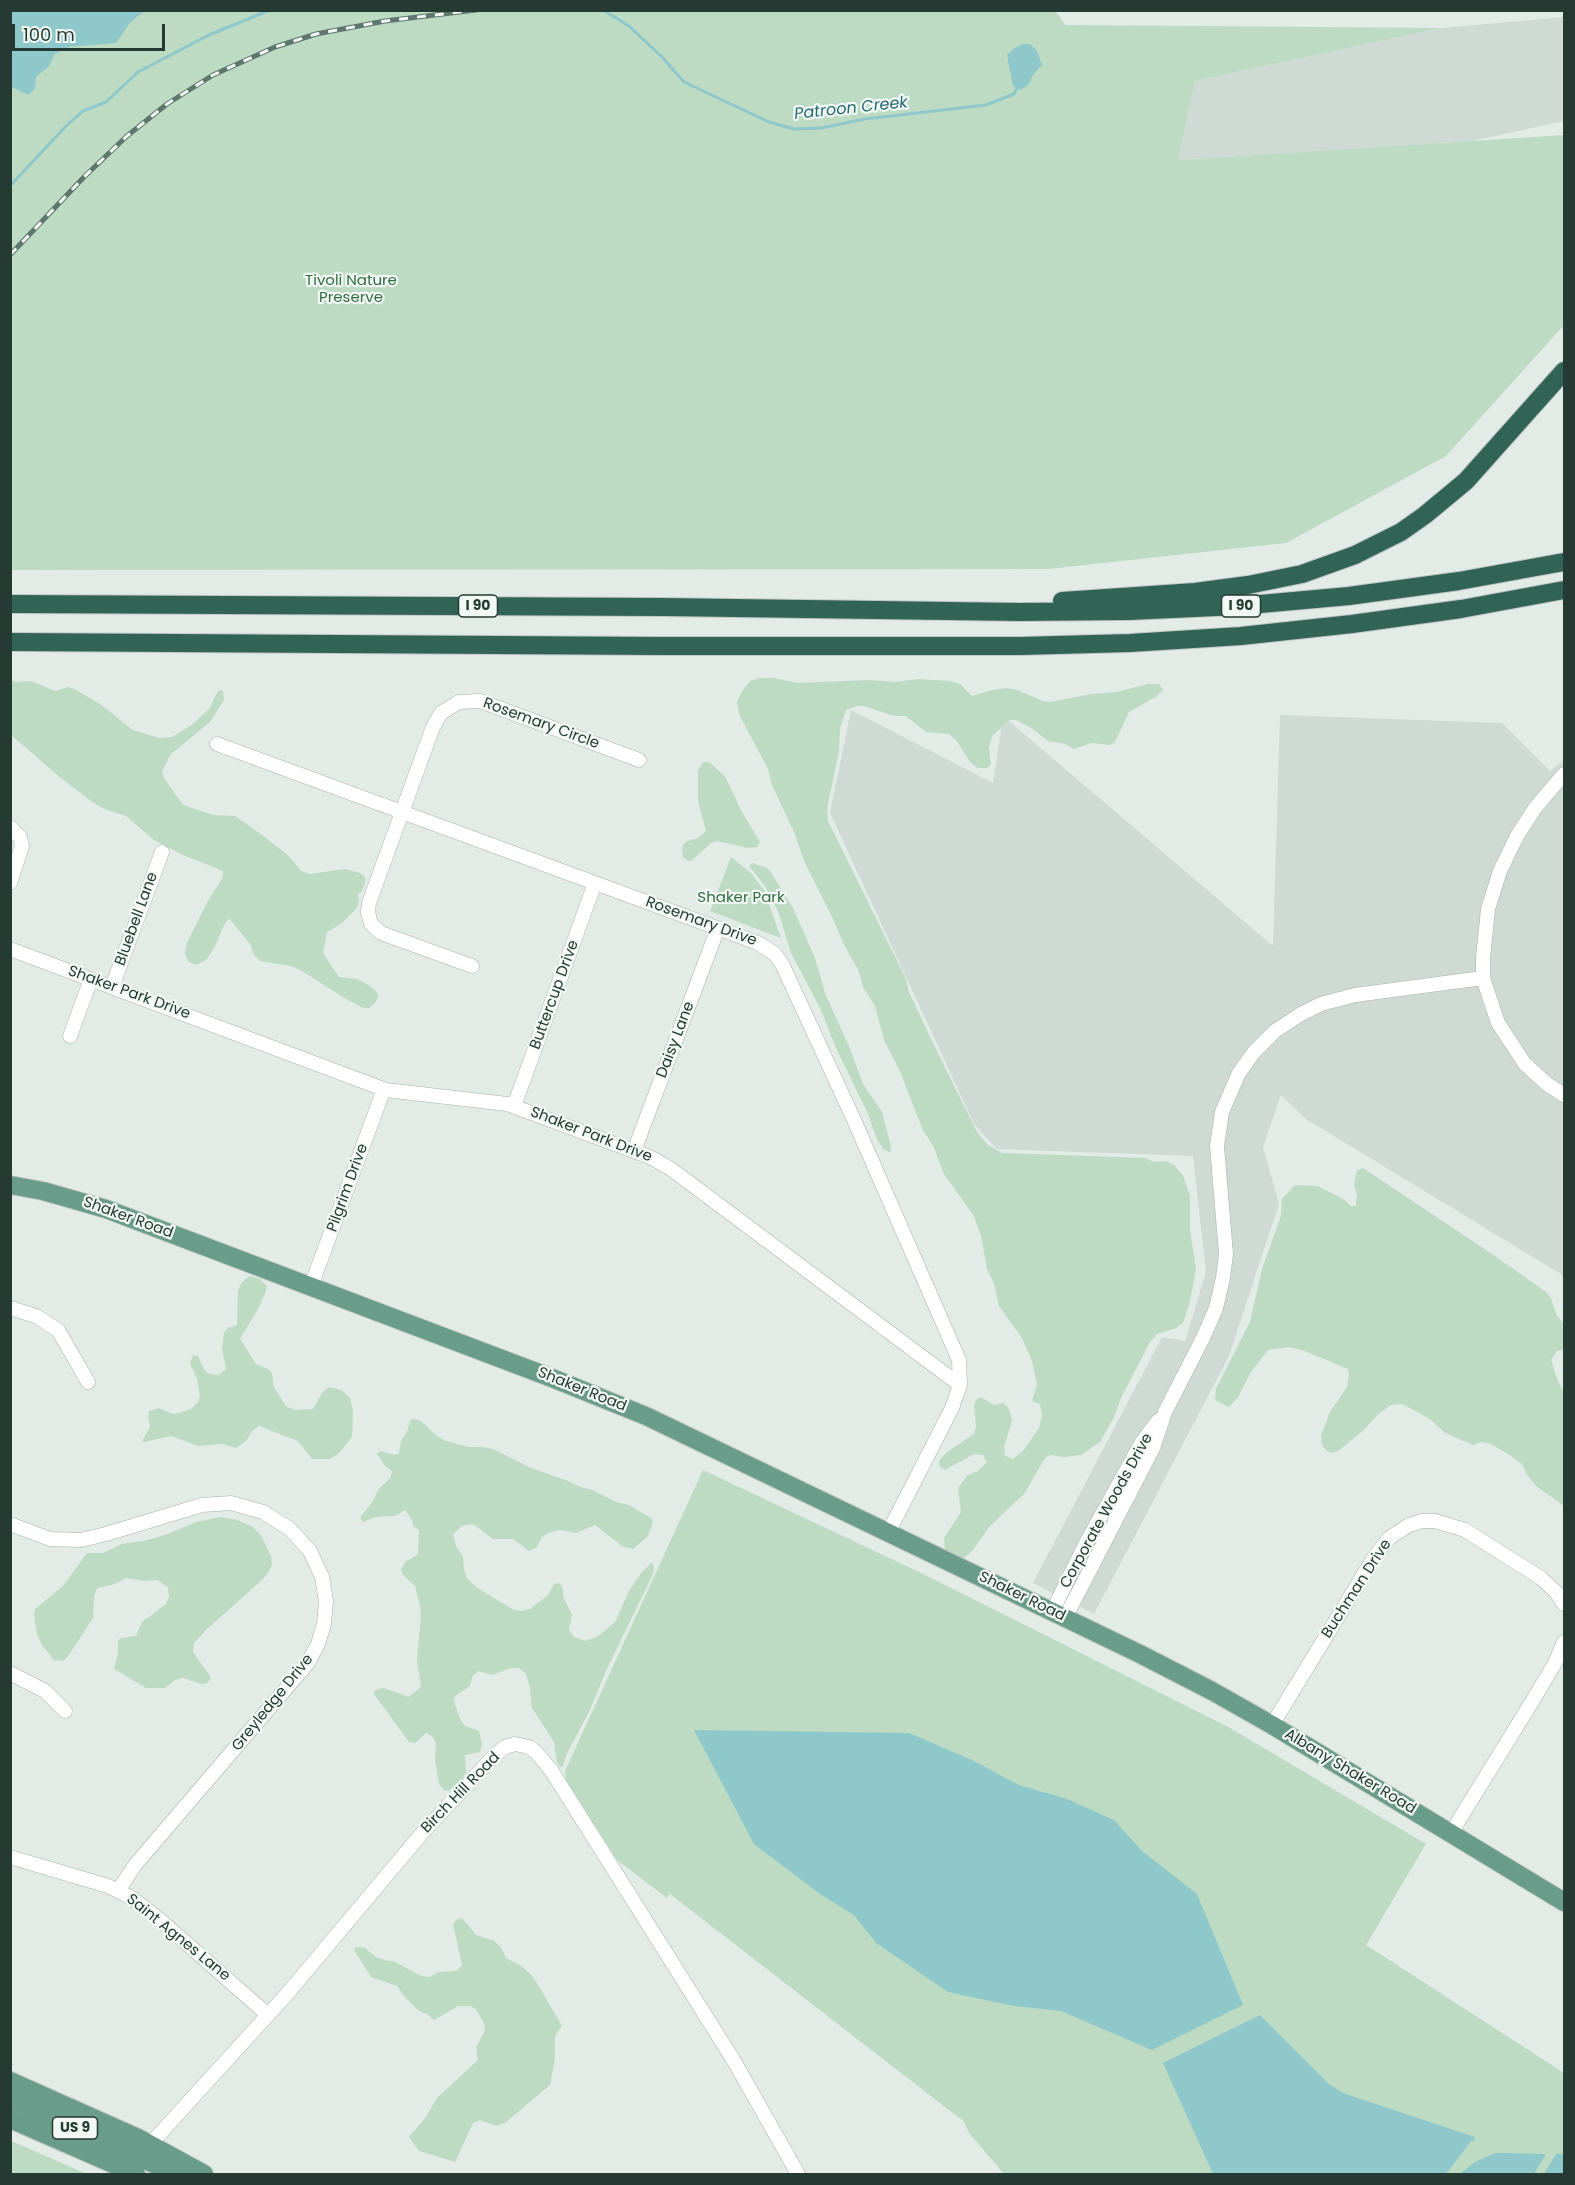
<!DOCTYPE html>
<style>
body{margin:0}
#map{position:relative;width:1575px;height:2185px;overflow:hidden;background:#e2ebe6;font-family:Poppins,sans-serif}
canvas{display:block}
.frame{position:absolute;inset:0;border:12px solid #243a32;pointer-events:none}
.scale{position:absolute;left:12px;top:24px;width:153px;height:27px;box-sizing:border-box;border:3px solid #243a32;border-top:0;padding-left:8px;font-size:18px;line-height:21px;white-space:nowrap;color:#243a32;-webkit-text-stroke:4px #f2f8f4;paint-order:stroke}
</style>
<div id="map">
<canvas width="1575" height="2185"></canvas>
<div class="frame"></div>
<div class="scale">100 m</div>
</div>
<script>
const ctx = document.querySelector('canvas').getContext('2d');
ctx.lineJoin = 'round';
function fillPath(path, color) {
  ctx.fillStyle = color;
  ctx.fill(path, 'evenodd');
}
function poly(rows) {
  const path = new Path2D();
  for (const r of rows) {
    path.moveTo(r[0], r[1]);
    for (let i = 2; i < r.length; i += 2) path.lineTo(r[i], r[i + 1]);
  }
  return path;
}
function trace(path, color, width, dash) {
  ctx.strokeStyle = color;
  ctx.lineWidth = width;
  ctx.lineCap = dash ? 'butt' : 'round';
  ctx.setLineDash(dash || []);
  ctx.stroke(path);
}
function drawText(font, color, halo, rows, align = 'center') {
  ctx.font = font + ' Poppins,sans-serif';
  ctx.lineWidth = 4.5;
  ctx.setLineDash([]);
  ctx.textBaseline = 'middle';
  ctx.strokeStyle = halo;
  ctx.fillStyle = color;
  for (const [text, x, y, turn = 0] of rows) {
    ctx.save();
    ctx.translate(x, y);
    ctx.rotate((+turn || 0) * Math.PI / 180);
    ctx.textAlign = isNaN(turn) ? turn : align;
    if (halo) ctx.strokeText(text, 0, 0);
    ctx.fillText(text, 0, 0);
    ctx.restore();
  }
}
fillPath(poly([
 [1564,17,1564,121,1472,141,1178,160,1195,81,1441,28],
 [851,710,993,783,1003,716,1273,946,1280,715,1502,723,1550,771,1564,760,1564,1276,1306,1119,1281,1095,1263,1147,1279,1204,1229,1356,1094,1614,1033,1583,1162,1337,1185,1341,1206,1272,1193,1156,997,1149,974,1124,830,813]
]), '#d0dad5');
fillPath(poly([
 [1055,10,1065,25,1441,28,1195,81,1178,160,1564,135,1564,325,1446,456,1286,543,1048,569,11,570,11,11],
 [760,678,773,678,798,683,870,680,895,682,918,679,950,681,960,684,972,696,992,690,1007,688,1017,690,1043,701,1050,702,1092,694,1117,692,1148,684,1159,684,1163,690,1157,696,1129,712,1115,742,1110,745,1092,743,1074,749,1065,744,1048,741,1033,729,1016,720,1010,720,992,736,989,749,991,764,987,768,978,768,970,762,956,740,949,734,926,732,906,716,894,716,864,706,857,706,846,710,840,728,839,752,827,808,828,821,906,979,909,992,931,1039,977,1132,987,1144,1002,1153,1145,1158,1154,1162,1166,1161,1175,1166,1183,1176,1190,1196,1190,1230,1196,1269,1190,1301,1183,1323,1176,1328,1157,1334,1150,1342,1121,1398,1114,1417,1100,1442,1081,1455,1064,1457,1050,1455,1045,1458,1024,1494,989,1527,973,1550,963,1559,950,1554,945,1550,944,1538,961,1512,958,1488,967,1476,978,1471,987,1462,983,1455,974,1454,945,1470,940,1467,939,1461,947,1452,974,1434,976,1426,974,1405,976,1400,981,1397,994,1405,1004,1403,1009,1409,1012,1421,1004,1447,1005,1456,1013,1459,1023,1451,1039,1428,1042,1415,1040,1404,1032,1401,1037,1384,1032,1361,1022,1338,999,1306,994,1283,987,1269,981,1236,974,1216,944,1174,934,1148,922,1128,899,1069,884,1040,875,1006,863,987,858,969,844,945,834,921,805,863,794,832,772,785,768,769,740,716,737,702,742,691,750,681],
 [10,679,16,682,31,681,55,691,68,687,74,689,100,704,133,730,159,738,172,737,192,725,210,708,216,694,220,690,223,691,224,700,210,722,171,754,162,771,164,778,183,805,213,815,235,816,258,832,289,856,301,871,310,874,345,869,360,873,365,877,365,883,362,891,358,894,359,902,356,909,342,923,327,932,323,953,339,977,357,979,370,986,377,992,378,998,375,1003,369,1008,363,1008,346,999,302,971,291,966,260,961,254,955,250,944,229,918,224,925,216,944,207,959,197,965,189,962,185,954,187,943,208,901,223,877,223,871,183,855,154,840,126,816,104,809,94,803,62,779,11,735],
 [703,762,709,762,725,776,742,812,760,842,757,847,749,848,716,841,711,843,692,860,688,861,683,857,682,848,685,842,698,838,706,831,698,801,698,770],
 [731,857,750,872,764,890,781,938,710,911],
 [752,863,767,868,770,871,793,908,815,958,826,996,849,1046,863,1084,882,1112,891,1146,890,1152,884,1150,877,1139,868,1114,836,1048,821,1010,791,953,778,911,765,886,749,866],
 [1363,1168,1492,1254,1546,1292,1551,1298,1557,1316,1564,1324,1564,1350,1557,1351,1551,1360,1557,1379,1564,1392,1564,1506,1536,1486,1528,1476,1521,1463,1505,1452,1489,1443,1480,1442,1473,1445,1459,1439,1444,1432,1431,1420,1414,1410,1402,1404,1391,1405,1377,1415,1364,1430,1338,1451,1331,1453,1326,1450,1322,1445,1321,1436,1330,1412,1347,1387,1349,1375,1348,1369,1305,1351,1289,1347,1268,1350,1251,1372,1238,1397,1229,1407,1215,1400,1216,1389,1250,1322,1262,1269,1281,1216,1282,1199,1294,1186,1299,1185,1317,1186,1342,1198,1351,1206,1356,1206,1357,1195,1354,1184,1357,1170],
 [250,1276,260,1279,266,1285,266,1291,259,1307,240,1339,256,1364,268,1369,272,1373,274,1387,286,1406,295,1410,313,1409,322,1393,329,1387,341,1390,350,1398,353,1412,352,1437,339,1453,330,1459,312,1459,298,1441,259,1426,252,1431,246,1441,236,1448,222,1444,198,1446,171,1436,144,1442,142,1441,150,1427,148,1416,149,1411,158,1408,173,1414,180,1413,191,1409,198,1402,200,1396,197,1379,190,1363,193,1355,198,1356,205,1371,210,1374,219,1375,226,1369,222,1348,224,1333,228,1328,237,1325,238,1290,242,1282],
 [414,1419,421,1421,437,1436,446,1441,468,1447,483,1447,493,1449,531,1468,568,1481,580,1487,593,1490,616,1502,629,1505,651,1518,653,1522,648,1536,633,1549,622,1546,595,1525,576,1533,560,1530,548,1533,542,1537,537,1547,529,1551,513,1539,493,1539,473,1524,462,1526,453,1534,456,1546,463,1557,464,1570,467,1578,476,1587,514,1610,522,1611,530,1609,548,1595,554,1584,559,1583,562,1586,564,1599,572,1614,569,1630,574,1637,586,1641,598,1636,615,1622,629,1591,642,1572,651,1563,654,1566,653,1574,606,1671,589,1712,567,1753,563,1766,560,1767,557,1762,554,1742,532,1708,530,1688,526,1674,519,1668,511,1668,492,1675,478,1671,472,1677,470,1686,455,1696,454,1702,461,1721,465,1726,479,1731,482,1744,480,1752,465,1755,466,1772,462,1779,449,1791,444,1790,439,1784,435,1760,436,1743,433,1737,426,1733,415,1743,409,1742,374,1694,375,1690,383,1688,409,1697,421,1687,417,1660,421,1615,420,1606,415,1586,403,1575,401,1570,405,1562,418,1554,419,1530,413,1526,412,1520,405,1510,395,1516,376,1517,363,1522,360,1518,373,1501,378,1490,391,1477,392,1471,385,1466,377,1454,380,1451,395,1455,399,1453,401,1441,407,1432,410,1420],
 [703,1470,921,1573,1230,1728,1426,1844,1366,1945,1564,2073,1564,2174,1004,2174,969,2133,963,2120,954,2114,670,1894,667,1898,617,1860,566,1780,565,1771],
 [221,1517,237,1520,253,1527,262,1537,271,1556,272,1564,269,1572,261,1581,207,1629,194,1643,193,1652,210,1676,210,1680,207,1683,201,1684,183,1678,175,1680,165,1688,146,1688,114,1669,118,1653,118,1640,121,1638,136,1636,142,1622,166,1604,169,1596,168,1587,157,1580,144,1581,126,1578,115,1584,97,1588,94,1596,93,1618,69,1655,63,1661,54,1660,42,1645,37,1634,34,1614,35,1609,63,1586,87,1553,103,1553,122,1544,147,1540,168,1534,196,1522],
 [462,1918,476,1935,494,1941,501,1947,506,1958,523,1967,534,1978,562,2026,555,2036,555,2058,550,2085,505,2123,496,2126,480,2120,473,2123,455,2162,419,2151,409,2137,426,2117,437,2098,478,2060,476,2047,484,2033,485,2025,476,2009,470,2006,458,2006,434,2020,427,2014,419,2011,404,1996,397,1986,371,1977,354,1950,356,1947,365,1948,377,1958,395,1962,421,1976,430,1977,438,1972,456,1971,462,1965,453,1924,456,1920],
 [11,2141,87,2174,11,2174]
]), '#bddac2');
fillPath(poly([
 [10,11,11,10,144,11,130,23,116,43,69,47,55,54,49,66,36,77,35,88,29,95,11,87],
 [1022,44,1030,44,1037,51,1042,65,1033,75,1028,85,1021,90,1013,86,1007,55,1013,49],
 [694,1730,909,1733,972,1760,1019,1785,1067,1799,1114,1820,1142,1851,1197,1894,1243,2005,1152,2050,1061,2011,1014,2006,948,1992,876,1943,854,1915,820,1894,754,1844],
 [1260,2015,1329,2084,1343,2093,1475,2137,1474,2141,1471,2141,1446,2174,1213,2174,1163,2063],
 [1495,2153,1508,2153,1546,2154,1534,2174,1460,2174,1475,2162],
 [1556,2154,1564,2154,1564,2174,1544,2174]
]), '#8fc8cb');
trace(poly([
 [603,10,629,26,663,58,684,82,769,122,794,129,821,128,865,119,986,105,1014,94,1017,88],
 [10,186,66,126,83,111,106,102,138,72,209,35,270,10]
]), '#8fc8cb', 3);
const minor = poly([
 [217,744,758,943,775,954,782,964,854,1120,959,1360,960,1385,952,1408,888,1533],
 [1564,774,1535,808,1517,836,1500,871,1488,909,1483,958,1483,978,1498,1023,1525,1064,1547,1084,1564,1095],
 [10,827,20,837,22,846,10,883],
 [10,949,386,1090,507,1104,650,1157,671,1169,960,1385],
 [472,966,381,933,371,924,368,912,369,903,433,727,441,713,459,702,480,701,639,760],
 [112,987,162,852],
 [70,1036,91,979],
 [514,1106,595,883],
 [634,1151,718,928],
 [311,1286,384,1089],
 [10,1308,36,1316,58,1330,88,1382],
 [10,1524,50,1539,81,1540,106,1534,202,1505,231,1503,263,1512,290,1529,310,1551,322,1577,326,1601,324,1624,318,1644,307,1664,135,1865,118,1891],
 [1052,1612,1084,1547,1142,1442,1158,1421],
 [1065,1618,1153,1448,1165,1412,1204,1336,1216,1308,1223,1278,1226,1254,1217,1146,1222,1112,1239,1073,1254,1052,1275,1031,1301,1014,1321,1004,1355,995,1483,978],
 [10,1673,45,1691,65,1711],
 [1272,1725,1375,1556,1389,1538,1409,1525,1422,1521,1435,1521,1465,1530,1541,1578,1556,1592,1564,1604],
 [1451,1833,1533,1700,1555,1663,1564,1642],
 [10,1857,108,1886,132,1898,160,1920,268,2015],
 [145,2150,287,1994,423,1832,495,1755,505,1747,515,1744,529,1747,536,1752,551,1770,734,2061,798,2174]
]);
const major = poly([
 [10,1185,43,1191,106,1209,552,1378,646,1416,1140,1654,1212,1691,1272,1725,1564,1902],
 [10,2081,138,2138,204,2174],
 [10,2099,176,2174],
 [10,2119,136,2174]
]);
const highway = poly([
 [1062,601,1195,592,1248,585,1302,574,1355,555,1401,532,1425,515,1466,481,1564,371],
 [10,604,663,607,1019,612,1129,611,1238,606,1349,596,1459,581,1564,562],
 [10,642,661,646,1020,646,1130,643,1241,636,1352,624,1461,609,1564,590]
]);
trace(minor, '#a5b2ac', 15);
trace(major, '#c2c8c6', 20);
trace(highway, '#c2c8c6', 20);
trace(minor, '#fff', 14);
trace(major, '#6a9c8b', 18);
trace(highway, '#326455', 18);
const rail = poly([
 [10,255,84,177,127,136,167,104,213,75,275,47,316,34,385,21,476,10]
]);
trace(rail, '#5e766d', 5);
trace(rail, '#f2f8f4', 3, [9]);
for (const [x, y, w] of [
 [478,606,39],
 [1241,606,39],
 [75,2128,45]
]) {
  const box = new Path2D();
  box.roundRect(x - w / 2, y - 11, w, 22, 4.5);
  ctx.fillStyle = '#f2f8f4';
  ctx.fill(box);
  trace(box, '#243a32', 1.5);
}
drawText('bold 14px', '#243a32', null, [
 ["I 90",478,606],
 ["I 90",1241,606],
 ["US 9",75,2128]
]);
drawText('15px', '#316d43', '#f2f8f4', [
 ["Tivoli Nature",351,281],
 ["Preserve",351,298],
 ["Shaker Park",741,898]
]);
drawText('15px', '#243a32', '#f2f8f4', [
 ["Rosemary Circle",541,724,20],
 ["Bluebell Lane",137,919,-70],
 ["Rosemary Drive",701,922,20],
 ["Shaker Park Drive",129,993,20],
 ["Buttercup Drive",555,995,-70],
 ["Daisy Lane",676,1040,-69],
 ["Shaker Park Drive",591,1135,21],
 ["Pilgrim Drive",348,1188,-70],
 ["Shaker Road",128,1218,20],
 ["Shaker Road",582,1390,22],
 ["Corporate Woods Drive",1107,1511,-61],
 ["Buchman Drive",1357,1589,-57],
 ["Shaker Road",1022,1597,26],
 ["Greyledge Drive",273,1703,-51],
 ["Albany Shaker Road",1350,1772,31],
 ["Birch Hill Road",461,1793,-46],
 ["Saint Agnes Lane",178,1938,39]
]);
drawText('italic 16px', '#236b71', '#f2f8f4', [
 ["Patroon Creek",851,109,-6]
]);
</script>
